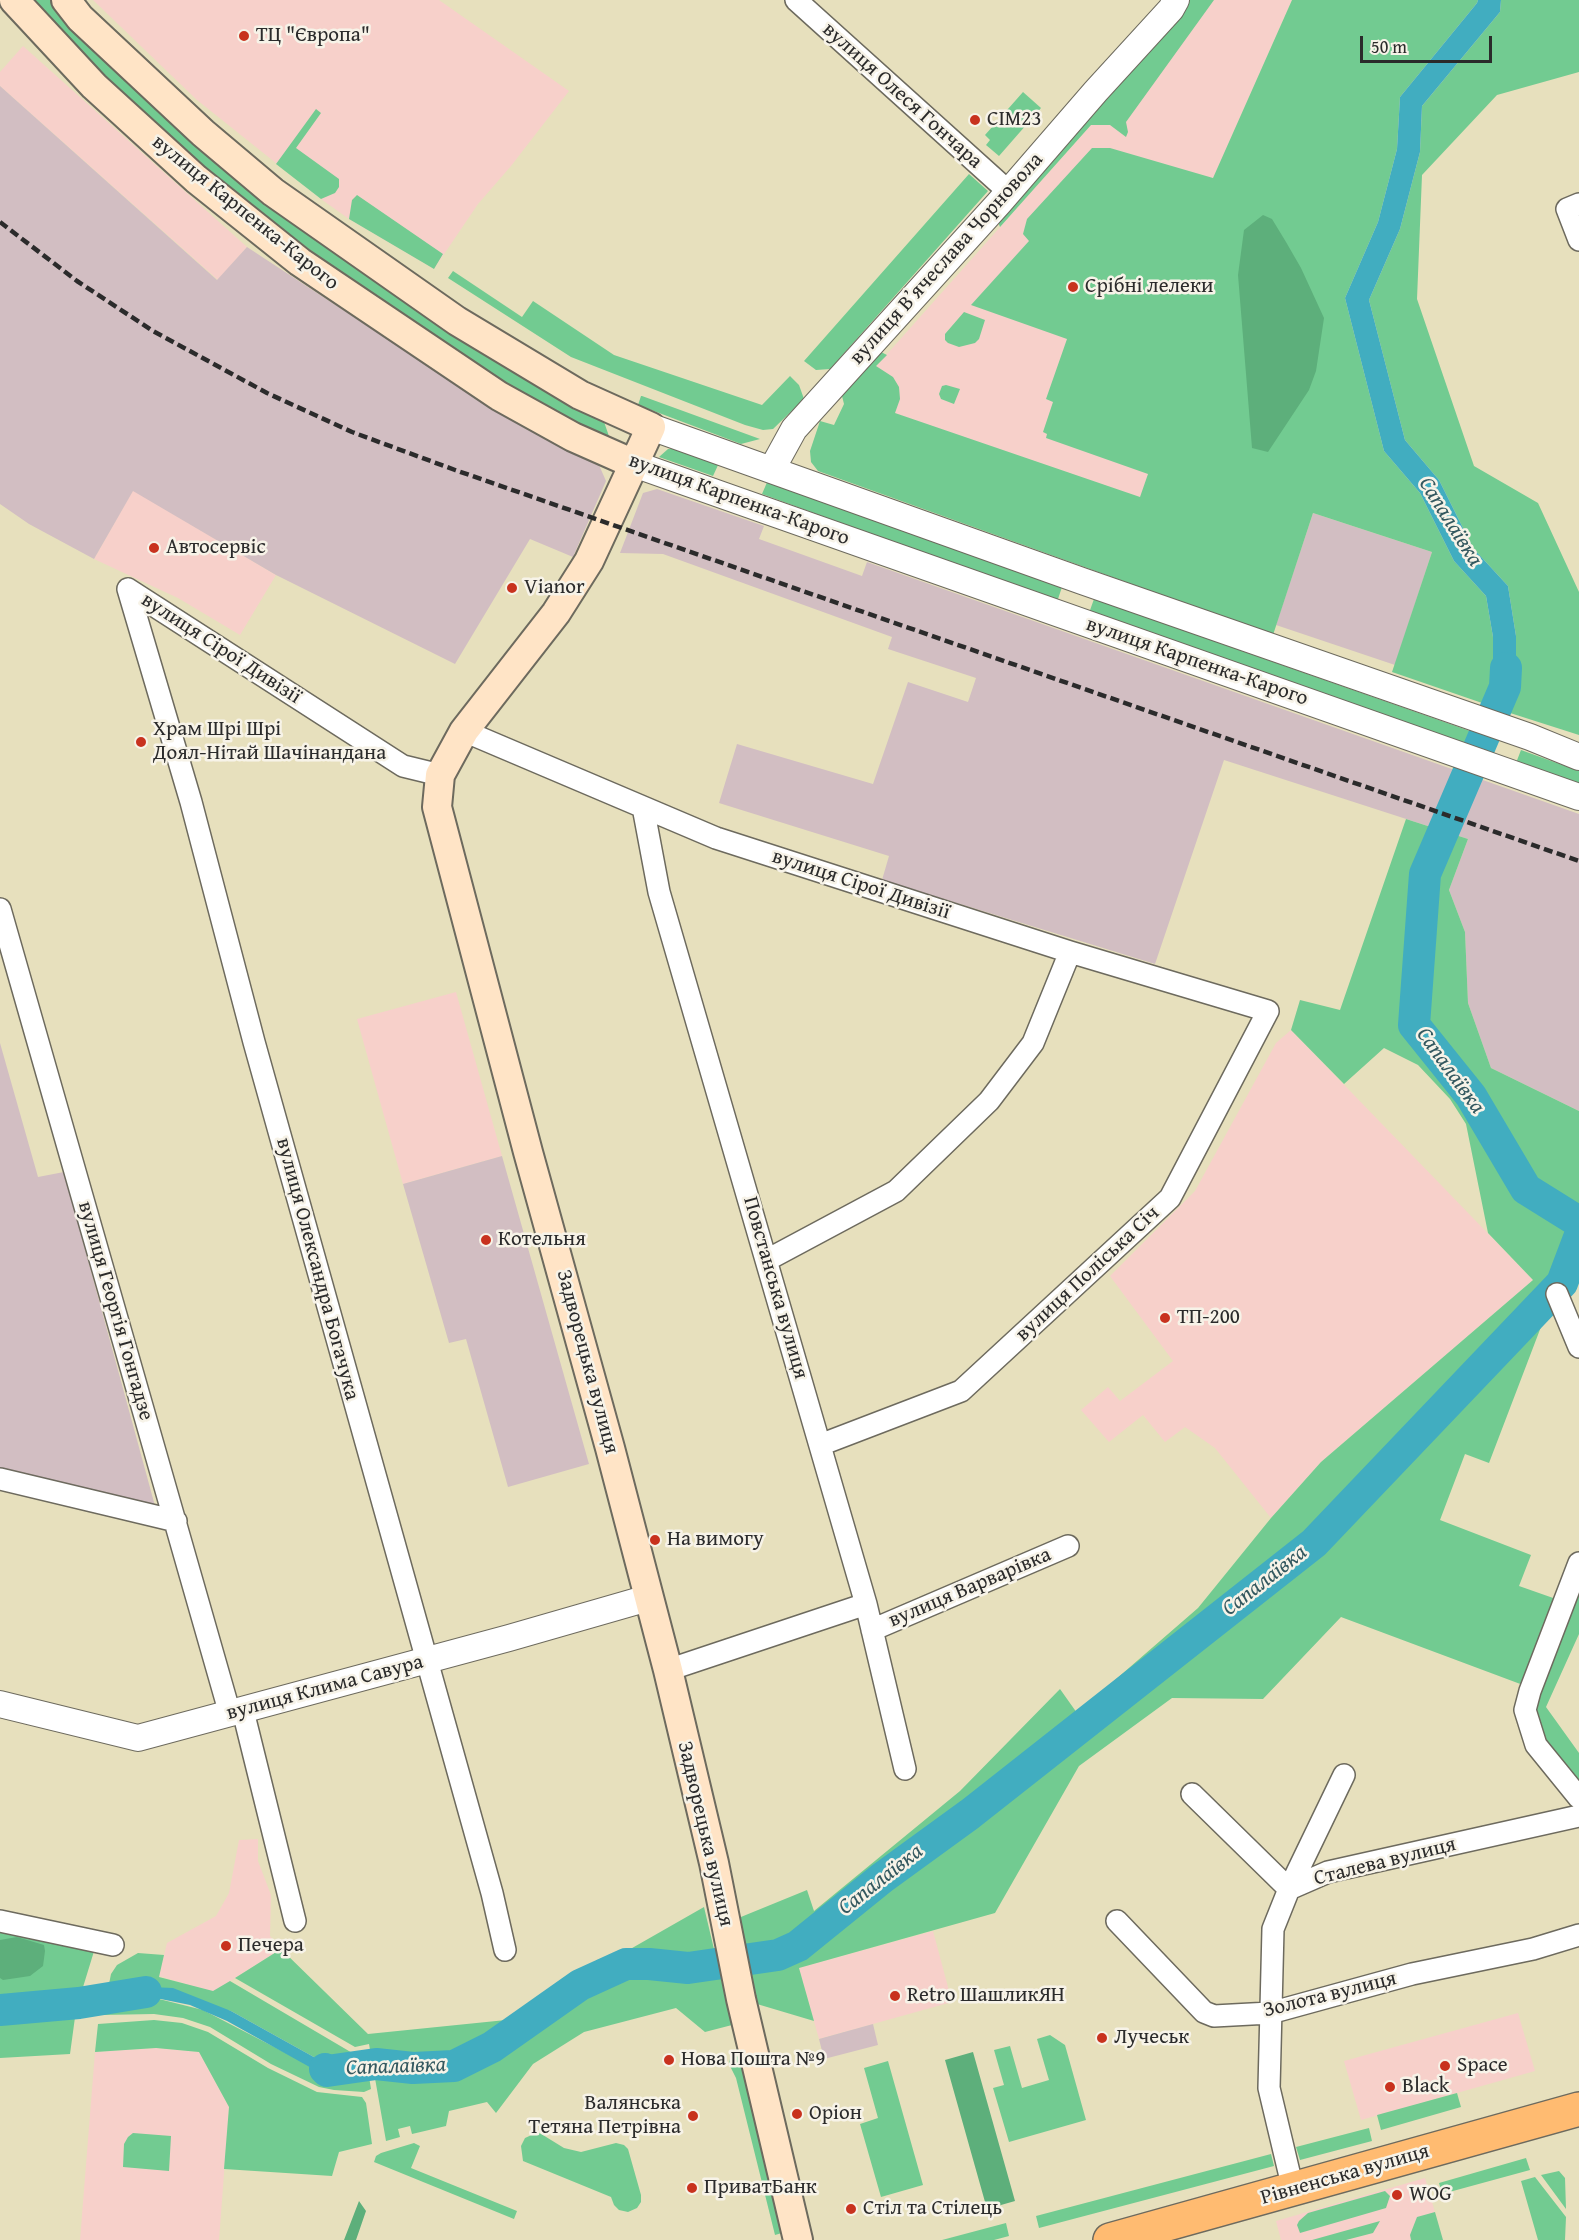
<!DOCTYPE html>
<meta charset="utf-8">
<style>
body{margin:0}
#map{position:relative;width:1579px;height:2240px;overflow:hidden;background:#e7e0bd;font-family:"Gentium Book Plus",serif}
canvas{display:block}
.scale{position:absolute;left:1360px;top:36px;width:132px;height:27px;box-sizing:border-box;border:3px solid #2b2b2b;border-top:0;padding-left:8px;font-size:18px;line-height:21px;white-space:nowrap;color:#2b2b2b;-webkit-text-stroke:4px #f7f3e8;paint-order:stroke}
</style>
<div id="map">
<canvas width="1579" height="2240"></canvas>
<div class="scale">50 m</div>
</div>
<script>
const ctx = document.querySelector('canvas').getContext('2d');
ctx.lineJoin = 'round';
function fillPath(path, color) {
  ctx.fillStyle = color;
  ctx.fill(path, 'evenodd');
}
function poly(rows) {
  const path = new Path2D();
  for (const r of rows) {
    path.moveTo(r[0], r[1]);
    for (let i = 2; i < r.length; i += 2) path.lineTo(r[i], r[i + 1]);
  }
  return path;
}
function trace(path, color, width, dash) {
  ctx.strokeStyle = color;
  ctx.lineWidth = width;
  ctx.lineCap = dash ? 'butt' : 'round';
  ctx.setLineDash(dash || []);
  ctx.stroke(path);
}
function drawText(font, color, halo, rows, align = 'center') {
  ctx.font = font + ' "Gentium Book Plus",serif';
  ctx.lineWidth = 5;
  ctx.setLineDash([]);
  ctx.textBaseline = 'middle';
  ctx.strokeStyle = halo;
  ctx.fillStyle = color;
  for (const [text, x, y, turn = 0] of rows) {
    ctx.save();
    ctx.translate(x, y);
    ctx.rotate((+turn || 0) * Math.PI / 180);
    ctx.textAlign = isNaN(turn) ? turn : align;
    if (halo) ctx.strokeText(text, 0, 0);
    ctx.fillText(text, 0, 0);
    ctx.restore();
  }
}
fillPath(poly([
 [93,0,439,0,569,91,511,166,478,204,434,269,349,219,321,199,197,100],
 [1196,0,1292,0,1213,179,1200,174,1197,517,858,401,855,390,1189,15],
 [23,46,247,247,218,280,0,86,0,72],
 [133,490,276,575,240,635,178,598,94,559],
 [456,992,502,1156,403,1184,357,1019],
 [1291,1030,1533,1280,1321,1462,1271,1518,1215,1448,1185,1427,1165,1442,1143,1415,1109,1442,1081,1410,1108,1387,1120,1401,1173,1361,1110,1276,1195,1191,1276,1043],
 [258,1839,258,1861,271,1895,270,1936,281,1949,213,1992,159,1976,167,1943,216,1916,229,1893,239,1840],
 [933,1931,952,2002,819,2039,799,1968],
 [1518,2013,1535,2071,1361,2120,1344,2061],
 [156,2048,199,2052,229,2107,219,2240,80,2240,95,2052],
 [1425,2178,1443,2240,1281,2240,1276,2221]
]), '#f7d0ca');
fillPath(poly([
 [0,86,217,280,247,247,491,407,599,465,606,481,573,557,530,539,455,664,276,575,133,491,94,559,29,524,0,504],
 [657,489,764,526,759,539,862,576,867,562,1579,814,1579,1111,1491,1068,1468,1003,1465,932,1449,890,1468,839,1224,760,1155,964,882,880,889,856,719,803,737,744,873,784,908,682,968,702,976,678,888,649,892,637,663,554,620,553,643,493],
 [1313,513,1432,552,1395,665,1276,625],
 [0,1043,38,1177,64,1172,155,1506,0,1468],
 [502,1156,589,1464,508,1487,466,1339,449,1343,403,1184],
 [873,2024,878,2045,824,2059,819,2039]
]), '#d2bec2');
fillPath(poly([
 [26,0,50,0,71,22,197,141,603,419,610,439,543,409,384,307,186,154,56,33],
 [1186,0,1214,0,1126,122,1128,132,1126,137,1110,125,1091,125,1000,227,997,219],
 [1292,0,1478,0,1477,3,1400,97,1397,149,1378,222,1345,298,1384,451,1420,493,1454,561,1486,596,1493,637,1493,684,1485,704,1392,672,1432,552,1313,513,1273,635,818,471,811,462,810,451,820,421,834,425,844,404,842,396,881,352,887,355,876,366,893,377,899,387,900,399,895,413,1140,497,1148,474,1046,438,1047,434,1043,432,1053,402,1046,399,1067,339,971,305,1029,241,1023,234,1027,219,1092,148,1110,148,1213,178],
 [1501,0,1579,0,1579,72,1497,95,1422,175,1417,299,1474,466,1538,503,1579,592,1579,735,1507,712,1516,689,1516,636,1508,586,1473,548,1439,480,1405,440,1369,300,1400,229,1420,152,1422,106,1500,12],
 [1023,92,1041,108,999,156,986,145,990,140,985,135],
 [316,109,321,113,296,148,339,179,339,187,335,193,321,199,276,164],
 [969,174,988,191,830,369,816,370,804,361],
 [357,195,443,254,434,269,349,219,352,200],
 [453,271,522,317,533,301,614,355,762,405,790,376,799,385,804,399,773,429,763,430,745,425,571,357,448,278],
 [964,312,985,320,979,339,975,343,959,347,948,343,945,340,945,334],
 [946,385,960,389,954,404,941,399,939,394,942,386],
 [641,396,642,396,760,439,741,444,638,405],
 [679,448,719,463,713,476,659,457,668,449],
 [768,480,1062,587,1057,602,762,494],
 [1094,599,1470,731,1465,745,1089,613],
 [1521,750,1579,771,1579,785,1516,763],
 [1406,819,1468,839,1449,890,1465,932,1468,1003,1491,1068,1579,1111,1579,1264,1567,1299,1544,1319,1489,1463,1465,1454,1440,1520,1531,1555,1519,1586,1556,1599,1523,1685,1341,1617,1263,1699,1172,1698,1079,1766,995,1913,799,1968,814,2021,757,2004,736,1919,807,1890,814,1911,960,1791,1060,1689,1077,1713,1198,1608,1271,1518,1321,1462,1533,1280,1488,1233,1466,1124,1450,1099,1418,1065,1384,1048,1344,1084,1291,1030,1300,1000,1340,1010],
 [1579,1585,1579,1634,1546,1707,1579,1753,1579,1785,1543,1741,1534,1710],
 [704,1907,732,2025,705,2032,676,2008,584,2032,533,2064,496,2113,487,2102,449,2111,446,2126,412,2134,410,2126,398,2129,400,2137,386,2141,369,2044,355,2047,235,1978,281,1949,368,2034,506,2020],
 [0,1931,95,1948,76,2010,70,2054,0,2058],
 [138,1953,164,1955,159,1977,213,1991,230,1981,354,2054,364,2054,365,2060,341,2063,321,2061,231,2011,108,1989,111,1974,117,1965],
 [137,1997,151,1997,203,2010,334,2078,368,2070,371,2089,364,2092,334,2090,319,2087,271,2064,210,2027,183,2018,154,2014,101,2015,104,2003],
 [154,2020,182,2023,208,2032,268,2068,317,2092,362,2097,366,2103,372,2144,339,2152,332,2176,224,2169,229,2107,199,2052,156,2048,95,2052,98,2024],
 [1050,2035,1065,2045,1086,2120,1009,2142,993,2088,1004,2085,994,2050,1010,2046,1022,2088,1049,2080,1037,2039],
 [735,2055,740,2058,782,2233,775,2235,736,2078,729,2064,730,2059],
 [888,2061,923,2185,881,2197,860,2124,878,2118,864,2068],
 [1457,2093,1461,2107,1381,2130,1377,2115],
 [1369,2128,1372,2141,1300,2160,1296,2147],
 [538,2132,564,2148,581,2152,616,2143,624,2145,628,2149,641,2195,641,2202,637,2208,628,2212,619,2210,614,2205,611,2197,523,2161,521,2146,525,2138],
 [133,2133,171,2136,169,2171,123,2167,124,2144,128,2137],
 [414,2143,420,2146,411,2168,517,2211,514,2219,374,2162,376,2156,381,2153],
 [1271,2154,1274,2166,1039,2228,1036,2216],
 [1526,2158,1530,2170,1442,2194,1439,2183],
 [1559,2171,1565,2178,1566,2209,1541,2175],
 [1535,2177,1566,2217,1565,2240,1538,2240,1521,2181],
 [1385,2191,1390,2196,1386,2208,1300,2233,1297,2225,1299,2221,1308,2213],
 [1435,2212,1443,2240,1411,2240,1410,2235,1417,2217],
 [1380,2221,1373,2233,1346,2240,1312,2240],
 [1006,2223,1009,2236,994,2240,942,2240]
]), '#72cb91');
fillPath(poly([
 [1263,215,1272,219,1286,242,1301,268,1324,318,1316,371,1309,390,1268,452,1252,448,1238,275,1244,230],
 [17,1937,44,1945,45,1951,43,1966,30,1976,3,1980,0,1978,0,1940],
 [973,2052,1015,2201,987,2209,945,2060],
 [359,2201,366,2211,356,2240,344,2240]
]), '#5daf7b');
fillPath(poly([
 [1478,0,1501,0,1500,12,1422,106,1420,152,1400,229,1369,300,1405,440,1439,480,1473,548,1508,586,1516,636,1516,689,1507,712,1485,704,1493,684,1493,637,1486,596,1454,561,1420,493,1384,451,1345,298,1378,222,1397,149,1400,97,1477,3],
 [150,1987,173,1988,231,2011,321,2061,341,2063,365,2060,368,2070,334,2078,324,2075,227,2021,190,2005,151,1997,137,1997,104,2003,108,1989],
 [81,1996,76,2010,0,2016,0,2004]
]), '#41adc0');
trace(poly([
 [1506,668,1505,687,1425,874,1414,1025,1471,1096,1526,1189,1579,1222],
 [0,2010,79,2003,146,1992],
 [325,2069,327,2071,376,2064,413,2068,454,2066,492,2047,580,1985,626,1964,649,1964,688,1968,778,1955,798,1946,882,1878,970,1814,1314,1543,1562,1283,1579,1238]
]), '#41adc0', 32);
const minor = poly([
 [796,0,1009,192],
 [1579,204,1567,209,1579,240],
 [128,589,191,802,254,1042,492,1893,505,1950],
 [128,589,403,766,440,775],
 [464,731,716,838,1070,952,1268,1011,1170,1198,961,1391,820,1445],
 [643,807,659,892,866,1604,905,1769],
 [0,909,230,1714],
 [767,1260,896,1191,989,1101,1033,1043,1070,952],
 [1557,1294,1579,1347],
 [0,1479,176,1521],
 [1579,1563,1530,1691,1525,1710,1536,1745,1579,1798],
 [872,1630,1068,1546],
 [668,1670,866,1604],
 [243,1711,295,1921],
 [1192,1794,1289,1889,1328,1872,1579,1816],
 [0,1921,113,1945],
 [1117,1921,1204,2012,1214,2016,1270,2013,1412,1974,1533,1949,1579,1935],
 [1293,2189,1269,2088,1273,1929,1289,1889,1344,1775]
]);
const tertiary = poly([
 [651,427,1082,581,1530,737,1579,757],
 [634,464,1579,797],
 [772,469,794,429,999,203,1096,91,1171,9,1176,0],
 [0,1704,138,1738,509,1638,648,1598]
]);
const secondary = poly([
 [14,0,94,86,196,179,300,262,499,396,573,437,634,464],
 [66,0,80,18,203,133,273,192,457,321,580,395,651,427,589,561,556,613,464,731,440,775,437,807,528,1152,610,1448,668,1670,714,1863,741,1999,798,2240]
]);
const primary = poly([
 [1110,2240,1579,2109]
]);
trace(minor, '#6d6a5e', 24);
trace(tertiary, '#6d6a5e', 28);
trace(secondary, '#6d6a5e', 32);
trace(primary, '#6d6a5e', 36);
trace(minor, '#fff', 21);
trace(tertiary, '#fff', 26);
trace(secondary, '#ffe4c6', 28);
trace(primary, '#ffbb71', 33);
trace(poly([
 [0,222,77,281,153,331,267,393,352,432,455,470,1579,861]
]), '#2b2b2b', 4.5, [9, 4.5]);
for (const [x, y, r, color] of [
 [244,36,6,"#c8321e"],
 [975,120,6,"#c8321e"],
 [1073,287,6,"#c8321e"],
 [154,548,6,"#c8321e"],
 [512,588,6,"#c8321e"],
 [141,742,6,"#c8321e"],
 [486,1240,6,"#c8321e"],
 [1165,1318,6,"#c8321e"],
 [655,1540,6,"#c8321e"],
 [226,1946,6,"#c8321e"],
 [895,1996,6,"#c8321e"],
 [1102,2038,6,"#c8321e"],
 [669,2060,6,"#c8321e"],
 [1445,2066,6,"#c8321e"],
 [1390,2087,6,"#c8321e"],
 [797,2114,6,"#c8321e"],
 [693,2116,6,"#c8321e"],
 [692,2188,6,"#c8321e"],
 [1397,2195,6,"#c8321e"],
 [851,2209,6,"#c8321e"]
]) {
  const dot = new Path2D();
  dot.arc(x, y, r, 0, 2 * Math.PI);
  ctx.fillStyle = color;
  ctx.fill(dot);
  trace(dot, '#f7f3e8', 2);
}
drawText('21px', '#2b2b2b', '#f7f3e8', [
 ["ТЦ \"Європа\"",256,36],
 ["СІМ23",987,120],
 ["Срібні лелеки",1085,287],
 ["Автосервіс",166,548],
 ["Vianor",524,588],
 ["Храм Шрі Шрі",153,730],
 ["Доял-Нітай Шачінандана",153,754],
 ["Котельня",498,1240],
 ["ТП-200",1177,1318],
 ["На вимогу",667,1540],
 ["Печера",238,1946],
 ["Retro ШашликЯН",907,1996],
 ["Лучеськ",1114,2038],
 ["Нова Пошта №9",681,2060],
 ["Space",1457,2066],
 ["Black",1402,2087],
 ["Валянська",681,2104,"right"],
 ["Тетяна Петрівна",681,2128,"right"],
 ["Оріон",809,2114],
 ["ПриватБанк",704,2188],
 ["WOG",1409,2195],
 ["Стіл та Стілець",863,2209]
], 'left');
drawText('21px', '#2b2b2b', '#f7f3e8', [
 ["вулиця Олеся Гончара",902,96,42],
 ["вулиця Карпенка-Карого",245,213,39],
 ["вулиця Вʼячеслава Чорновола",947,259,-48],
 ["вулиця Карпенка-Карого",739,500,20],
 ["вулиця Сірої Дивізії",221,649,33],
 ["вулиця Карпенка-Карого",1197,662,19],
 ["вулиця Сірої Дивізії",861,885,18],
 ["вулиця Олександра Богачука",317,1269,75],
 ["вулиця Поліська Січ",1088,1274,-43],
 ["Повстанська вулиця",775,1288,74],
 ["вулиця Георгія Гонгадзе",115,1311,74],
 ["Задворецька вулиця",587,1362,75],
 ["вулиця Варварівка",970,1588,-23],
 ["вулиця Клима Савура",325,1688,-15],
 ["Задворецька вулиця",705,1834,77],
 ["Сталева вулиця",1385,1862,-14],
 ["Золота вулиця",1330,1995,-14],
 ["Рівненська вулиця",1345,2175,-16]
]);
drawText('italic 22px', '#33585f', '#f7f3e8', [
 ["Сапалаївка",1450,522,58],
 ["Сапалаївка",1450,1071,54],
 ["Сапалаївка",1265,1581,-38],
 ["Сапалаївка",881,1880,-38],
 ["Сапалаївка",396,2067,-2]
]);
</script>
